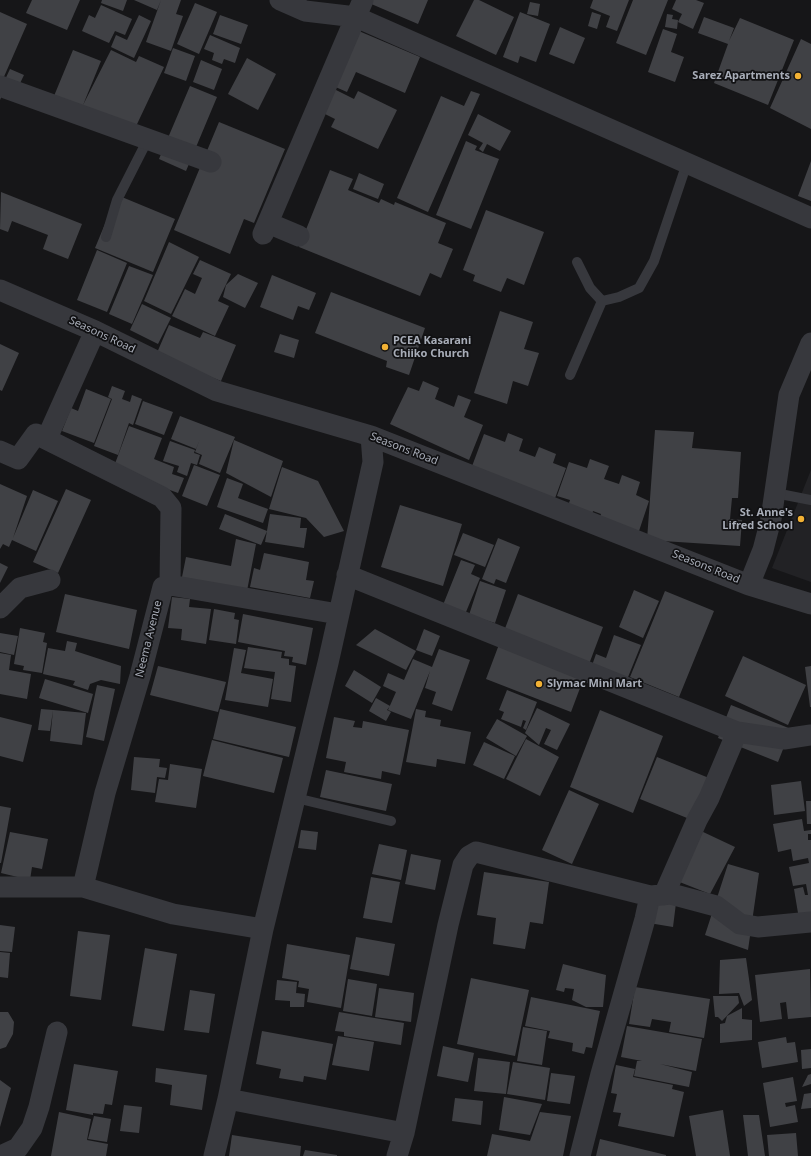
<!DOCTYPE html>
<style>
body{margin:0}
canvas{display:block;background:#161618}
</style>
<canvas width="811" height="1156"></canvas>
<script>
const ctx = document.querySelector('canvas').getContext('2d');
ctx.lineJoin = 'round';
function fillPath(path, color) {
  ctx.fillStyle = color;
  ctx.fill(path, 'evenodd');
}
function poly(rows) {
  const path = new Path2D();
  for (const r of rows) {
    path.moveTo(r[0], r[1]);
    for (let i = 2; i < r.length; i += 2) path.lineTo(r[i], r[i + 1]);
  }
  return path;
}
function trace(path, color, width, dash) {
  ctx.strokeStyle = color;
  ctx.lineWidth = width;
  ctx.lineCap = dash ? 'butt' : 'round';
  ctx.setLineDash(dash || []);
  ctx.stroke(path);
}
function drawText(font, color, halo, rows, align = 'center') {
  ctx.font = font + ' "Noto Sans",sans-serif';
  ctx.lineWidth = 3.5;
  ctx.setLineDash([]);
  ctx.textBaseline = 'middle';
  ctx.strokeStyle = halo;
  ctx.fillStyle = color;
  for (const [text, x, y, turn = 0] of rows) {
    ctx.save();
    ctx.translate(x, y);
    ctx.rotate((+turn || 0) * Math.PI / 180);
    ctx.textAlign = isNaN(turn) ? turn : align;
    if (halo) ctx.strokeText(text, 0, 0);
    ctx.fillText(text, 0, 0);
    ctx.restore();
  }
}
fillPath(poly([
 [811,470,811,582,772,568]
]), '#222225');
fillPath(poly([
 [32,0,80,0,67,30,26,13],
 [102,0,127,0,123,11,101,3],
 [134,0,161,0,157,10],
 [161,0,181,0,176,14,183,16,171,51,146,42],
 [362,0,428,0,418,24],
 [474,0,479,0,514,17,496,55,456,36],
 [593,0,629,0,617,31,606,27,610,16,590,8],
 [633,0,668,0,646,55,616,43],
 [676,0,696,0,704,3,693,29,678,22,682,14,672,9],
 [530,2,540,4,538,16,527,14],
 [195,3,217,12,199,54,177,44],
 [101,5,132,19,125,35,115,31,109,43,82,31,89,15,95,18],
 [0,12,27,24,3,79,0,77],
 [520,12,550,24,536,62,520,56,518,63,503,57],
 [592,12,601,15,597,29,588,26],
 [667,14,673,15,672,19,678,20,677,29,665,27],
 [139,15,151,21,134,58,111,47,116,35,127,40],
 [220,15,248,25,241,44,213,34],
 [704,17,734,28,729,41,740,18,794,40,768,105,714,83,728,44,698,33],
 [347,26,420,57,405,93,356,72,347,92,324,82],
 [560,27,585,38,574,64,549,54],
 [663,29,677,34,671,52,684,57,675,82,648,72],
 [210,35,240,48,235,63,224,59,222,64,212,60,214,53,204,49],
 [801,39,811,44,811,129,770,108],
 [173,48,195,56,186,81,164,73],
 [73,50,101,61,83,105,111,50,136,62,139,56,164,67,130,139,54,96],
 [247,58,276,74,258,110,228,94],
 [201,60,222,69,214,90,193,82],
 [10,69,24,75,12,100,2,95,0,100,0,85,2,86],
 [190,86,217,97,186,171,159,159],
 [330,87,354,99,358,91,397,110,378,149,331,127,335,119,319,111],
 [471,91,480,94,428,212,397,198,441,96,464,106],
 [478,114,511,131,500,151,487,144,483,152,479,149,483,143,468,135],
 [219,122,285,149,254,223,244,219,230,254,174,230],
 [466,141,477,146,475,150,499,159,471,229,436,215],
 [811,161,811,201,798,196],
 [330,170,353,179,348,190,379,203,381,199,394,205,395,202,446,223,438,243,453,249,441,278,430,273,420,296,299,247],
 [359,173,384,184,378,199,353,189],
 [1,192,82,224,68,259,43,249,48,235,12,221,8,232,0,229],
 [117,195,175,219,153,272,95,248],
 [486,210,544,232,524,285,507,278,501,292,473,281,475,275,463,270],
 [169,242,199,257,171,314,144,301],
 [97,250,127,263,107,312,77,300],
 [200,260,231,274,218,301,229,306,215,336,172,316,185,289,195,294,202,278,193,274],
 [129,266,153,275,132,324,109,314],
 [238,274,258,283,245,308,223,297,226,285],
 [272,275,316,293,309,310,298,306,293,320,260,307],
 [331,292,425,328,409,375,386,367,387,361,315,333],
 [142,304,171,318,158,344,130,330],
 [500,311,533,322,524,349,539,353,528,386,513,381,507,404,474,393],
 [169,325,200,338,203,332,236,345,221,381,156,355],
 [280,334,299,340,294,358,274,352],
 [0,344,19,353,2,391,0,390],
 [423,381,439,388,435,399,454,407,458,395,471,400,464,417,483,425,469,460,390,424,408,387,419,391],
 [112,386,125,391,122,399,130,402,132,395,142,399,133,425,129,423,118,455,94,446,112,399,108,397],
 [86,389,111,399,94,443,62,431,71,408,78,411],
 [143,401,173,412,164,435,135,424],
 [180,416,235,437,220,473,199,464,202,455,195,452,200,439,196,449,171,439],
 [129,426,162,438,154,459,174,467,172,474,184,478,178,493,113,469],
 [655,430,694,432,692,448,741,452,738,498,732,498,730,519,742,520,740,546,647,540],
 [508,433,523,439,519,451,535,457,539,447,556,454,553,463,566,468,554,501,471,469,484,434,505,442],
 [234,440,283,461,271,497,226,473],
 [170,441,195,450,194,453,200,455,197,465,191,463,187,476,177,472,179,466,163,461],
 [590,459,609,466,604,479,619,484,622,475,640,482,636,495,649,501,639,531,599,520,601,514,593,511,592,514,568,506,570,500,557,496,569,462,587,468],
 [194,465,220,475,207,506,182,496],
 [282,467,318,481,344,531,324,537,306,518,269,509],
 [227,478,243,484,238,498,268,509,263,523,217,507],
 [0,484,27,496,13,538,33,490,58,501,36,551,12,540,9,547,3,544,0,549],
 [66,489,91,500,58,573,33,562],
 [400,505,462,524,443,586,381,567],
 [225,514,267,531,261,545,219,529],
 [270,514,301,518,300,528,307,528,304,548,265,542],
 [463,533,494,545,485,567,454,555],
 [498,538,520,547,506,583,496,579,494,584,482,579],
 [236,539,256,544,246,596,181,582,186,557,231,566],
 [264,553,309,562,306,580,314,581,310,598,250,587,254,568,260,570],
 [461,560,475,565,471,574,480,578,459,629,437,620],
 [0,563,8,567,0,583],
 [480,581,506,590,495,623,469,615],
 [634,590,659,601,643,638,619,627],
 [665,591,714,611,679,697,630,677],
 [65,594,137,610,129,649,56,632],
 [518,594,603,627,571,712,486,679],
 [172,597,190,599,189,607,211,609,206,644,181,640,182,629,168,628],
 [214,609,235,613,234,619,239,620,236,644,209,640],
 [243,614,313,628,306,665,292,662,293,657,284,656,285,651,238,642],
 [20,628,45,633,43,642,47,643,42,673,23,670,24,666,14,664],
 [375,629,416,651,406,670,356,645],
 [424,629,440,636,432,656,416,650],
 [0,633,18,636,14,655,0,652],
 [614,635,641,645,624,687,589,674,596,654,606,658],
 [67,641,77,643,75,651,121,666,120,684,101,680,90,684,88,690,73,685,75,681,43,674,48,648,65,651],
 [248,647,282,652,281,658,289,659,289,665,296,666,291,702,271,699,275,672,244,668],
 [234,648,246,650,241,673,273,679,268,707,225,700],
 [439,649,470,660,452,711,432,704,436,692,425,688,430,671,411,719,388,710,396,692,383,686,388,673,404,680,413,659,432,667],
 [0,653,11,655,9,670,31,674,27,699,0,694],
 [743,656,806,685,788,725,725,696],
 [158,666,226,682,218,712,150,695],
 [811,666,811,707,810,707,805,667],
 [354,670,381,687,372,703,345,686],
 [45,679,93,694,88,713,39,698],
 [97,685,115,689,104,741,86,737],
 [507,690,537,702,526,730,523,728,526,721,523,720,521,727,501,719,504,712,499,710],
 [376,698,390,706,387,710,391,712,386,721,369,711],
 [731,705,791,729,778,762,718,738],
 [537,708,570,724,557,750,544,744,551,730,546,728,539,745,525,733],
 [41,709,53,710,50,731,38,730],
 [220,709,296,727,289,757,213,739],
 [416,709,426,711,425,717,441,720,440,726,471,732,465,764,437,759,436,767,406,762],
 [53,710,86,713,82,745,50,741],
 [600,710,663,736,633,813,570,787],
 [0,717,32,725,23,762,0,756],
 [334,717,355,721,353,727,362,728,363,721,409,730,400,775,382,771,381,779,344,772,346,762,326,758],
 [497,719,527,736,516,756,486,738],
 [526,739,559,757,540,796,506,779],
 [212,740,283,758,274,793,203,776],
 [484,742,515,756,504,779,473,765],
 [134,757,160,759,159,767,167,768,165,778,157,777,155,793,131,790],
 [657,757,709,778,692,820,640,799],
 [170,764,202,769,196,808,155,802,159,779,168,780],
 [326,770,392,784,386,811,320,797],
 [801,781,805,811,774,815,771,785],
 [569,790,599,804,572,864,542,850],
 [806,801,811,801,811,824,807,824],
 [0,806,11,808,1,863,0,863],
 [802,819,804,831,811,830,811,834,808,834,808,840,811,840,811,923,800,925,794,889,803,887,805,895,808,895,806,884,793,886,789,867,809,863,808,858,793,861,791,849,778,852,773,824],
 [301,830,318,832,316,850,298,848],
 [701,831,735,847,710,894,677,881],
 [10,832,48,839,42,869,32,867,30,880,1,873],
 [379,844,407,850,401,880,372,874],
 [411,854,441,860,435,890,405,884],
 [728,864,759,873,748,950,705,935],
 [484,872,549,882,543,924,530,922,525,949,493,944,496,918,477,915],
 [371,877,400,882,392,923,363,918],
 [652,899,676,903,673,927,649,923],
 [0,925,15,927,12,952,0,951],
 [78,931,110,935,101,1000,70,996],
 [356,937,395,944,389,976,350,969],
 [287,944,350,955,341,1008,307,1002,309,989,298,987,299,981,282,978],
 [145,948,177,954,164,1031,132,1026],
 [0,952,10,953,8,978,0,977],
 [746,958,752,1000,744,1006,739,993,719,994,720,960],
 [563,964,606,975,603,1007,586,1007,572,1000,574,989,565,988,564,992,556,990],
 [810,969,811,1017,788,1019,786,1002,780,1003,782,1019,760,1022,755,975],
 [471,978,529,990,515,1056,457,1044],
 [348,979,377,984,372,1016,343,1011],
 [277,980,297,982,296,993,305,994,304,1007,290,1007,290,1001,275,1000],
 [635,987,710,999,704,1038,669,1032,671,1022,652,1019,650,1027,629,1024],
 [379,988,414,993,411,1022,375,1017],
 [190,990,215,994,209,1033,184,1030],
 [713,996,738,996,739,1003,722,1021,718,1017,715,1017],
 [531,997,600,1011,592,1048,586,1047,584,1054,572,1051,573,1043,548,1038,550,1031,525,1026],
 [742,1008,742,1019,752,1020,752,1040,720,1043,720,1024,725,1023,727,1016],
 [0,1012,8,1012,14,1022,13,1034,6,1047,0,1049],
 [339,1012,404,1023,401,1045,344,1036,344,1032,335,1031],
 [627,1026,702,1039,696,1071,660,1064,692,1072,689,1087,634,1076,637,1061,642,1061,621,1057],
 [523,1027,547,1031,542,1065,517,1061],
 [262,1031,333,1044,326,1080,304,1076,303,1082,279,1078,281,1069,256,1064],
 [338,1036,374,1042,369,1071,332,1065],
 [786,1037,787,1043,795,1042,798,1062,762,1068,758,1042],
 [443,1046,474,1053,468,1082,437,1076],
 [811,1049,811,1068,802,1069,801,1050],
 [478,1058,510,1062,506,1094,474,1091],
 [513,1062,550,1068,545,1100,507,1094],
 [74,1064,118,1071,112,1105,105,1104,103,1114,93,1113,93,1115,66,1110],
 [616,1065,635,1069,633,1077,673,1085,672,1089,684,1092,674,1137,618,1126,621,1113,613,1112,617,1094,611,1093],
 [156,1068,207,1075,202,1110,170,1105,172,1085,155,1082],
 [551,1073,575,1076,570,1104,547,1101],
 [811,1074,811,1084,802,1087,808,1075],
 [793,1077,797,1101,785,1103,786,1107,795,1105,798,1122,770,1127,763,1083],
 [0,1080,11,1088,0,1127],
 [811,1093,811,1108,801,1109,804,1094],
 [504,1097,542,1104,530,1135,499,1130],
 [455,1098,483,1101,481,1125,452,1121],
 [124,1105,142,1107,139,1133,120,1131],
 [723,1110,730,1156,696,1156,689,1116],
 [59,1112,91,1119,87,1140,108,1144,106,1156,51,1156],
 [540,1112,571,1116,563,1156,487,1156,492,1134,530,1141],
 [743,1115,759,1115,765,1156,748,1156],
 [94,1116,111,1119,107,1142,88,1139],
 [796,1133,798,1156,769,1156,767,1135],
 [232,1135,301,1146,300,1156,229,1156],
 [600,1139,666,1155,666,1156,596,1156],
 [305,1150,337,1155,337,1156,303,1156]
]), '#404145');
trace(poly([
 [106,237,117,200,148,139],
 [577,262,590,288,602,301],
 [570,375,602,301,619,297,639,288,654,261,687,163],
 [775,493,811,500],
 [296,798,391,821]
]), '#37383d', 10);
trace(poly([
 [280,0,305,11,356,17,811,218],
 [0,86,211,162],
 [268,223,299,236],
 [263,234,363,0],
 [0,290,95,331,217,391,371,436,749,585,811,604],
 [47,438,95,331],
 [0,451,18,459,36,434,162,497,171,508,170,585,163,587,140,676,105,793,83,887],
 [347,575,737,732,784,739,811,735],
 [170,585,338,614],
 [749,585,763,550,771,519,789,395,811,343],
 [0,608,20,588,50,580],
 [0,887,83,887,173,914,263,929],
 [664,895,697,820,709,798,737,732],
 [651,896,671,894,716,906,740,924,758,927,811,922],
 [228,1099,404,1133],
 [1,1156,18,1148,32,1128,39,1107,57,1032],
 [214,1156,228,1099,263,929,328,663,373,462,371,436],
 [397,1156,404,1133,448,925,463,865,469,856,476,852,650,896,645,919,601,1074,580,1156]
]), '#37383d', 21);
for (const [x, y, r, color] of [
 [798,76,4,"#f2b134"],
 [385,347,4,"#f2b134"],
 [801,519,4,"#f2b134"],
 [539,684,4,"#f2b134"]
]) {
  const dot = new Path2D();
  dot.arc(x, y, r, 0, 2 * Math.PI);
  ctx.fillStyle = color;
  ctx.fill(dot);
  trace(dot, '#111113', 1.5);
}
drawText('bold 11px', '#a8adb8', '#111113', [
 ["Sarez Apartments",790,76],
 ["PCEA Kasarani",393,341,"left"],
 ["Chiiko Church",393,354,"left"],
 ["St. Anne's",793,513],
 ["Lifred School",793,526],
 ["Slymac Mini Mart",547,684,"left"]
], 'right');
drawText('11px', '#a8adb8', '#111113', [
 ["Seasons Road",102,335,25],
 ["Seasons Road",404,449,21],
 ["Seasons Road",706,567,22],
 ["Neema Avenue",149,639,-76]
]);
</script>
